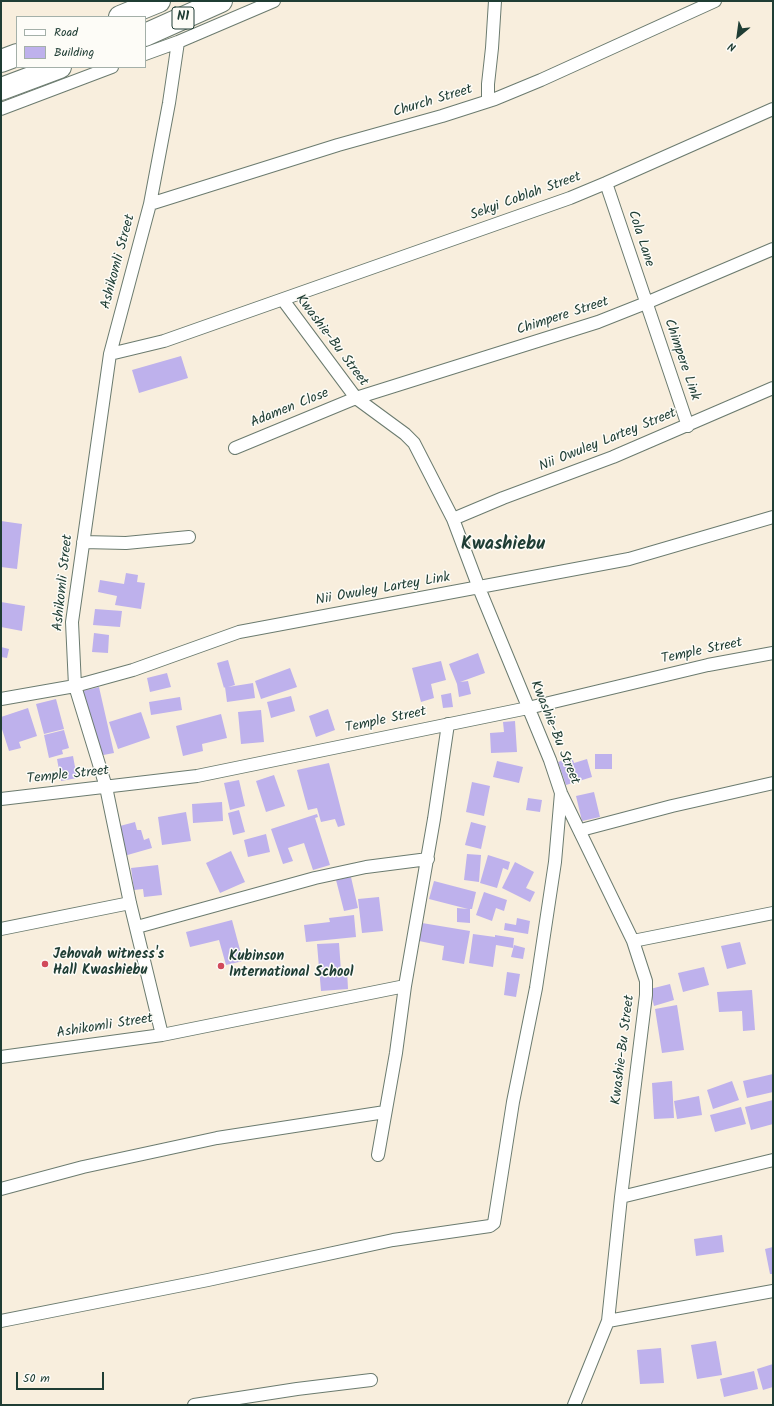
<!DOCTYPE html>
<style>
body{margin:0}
#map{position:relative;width:774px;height:1406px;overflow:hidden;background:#f8eedd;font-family:Kalam,sans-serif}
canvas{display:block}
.frame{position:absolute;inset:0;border:2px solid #1f3d34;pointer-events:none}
.legend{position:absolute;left:16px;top:16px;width:130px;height:52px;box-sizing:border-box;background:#fdfcf7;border:1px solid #a4b0a9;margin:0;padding:5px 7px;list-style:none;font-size:12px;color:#1f3d34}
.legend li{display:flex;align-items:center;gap:8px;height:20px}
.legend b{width:20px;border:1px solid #a4b0a9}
.north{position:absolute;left:718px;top:16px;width:40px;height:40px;-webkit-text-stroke:3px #fdfcf7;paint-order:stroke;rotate:209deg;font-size:11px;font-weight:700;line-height:16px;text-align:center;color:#1f3d34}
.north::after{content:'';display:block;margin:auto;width:14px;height:18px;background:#1f3d34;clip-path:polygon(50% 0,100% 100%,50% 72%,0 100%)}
.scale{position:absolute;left:16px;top:1372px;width:88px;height:18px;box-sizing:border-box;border:2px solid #1f3d34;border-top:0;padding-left:5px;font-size:12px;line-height:14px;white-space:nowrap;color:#1f3d34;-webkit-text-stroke:3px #fdfcf7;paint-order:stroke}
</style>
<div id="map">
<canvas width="774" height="1406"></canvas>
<div class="frame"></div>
<ul class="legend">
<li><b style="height:5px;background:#fff"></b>Road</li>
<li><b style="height:11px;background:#beb1ec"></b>Building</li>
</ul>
<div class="north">N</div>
<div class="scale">50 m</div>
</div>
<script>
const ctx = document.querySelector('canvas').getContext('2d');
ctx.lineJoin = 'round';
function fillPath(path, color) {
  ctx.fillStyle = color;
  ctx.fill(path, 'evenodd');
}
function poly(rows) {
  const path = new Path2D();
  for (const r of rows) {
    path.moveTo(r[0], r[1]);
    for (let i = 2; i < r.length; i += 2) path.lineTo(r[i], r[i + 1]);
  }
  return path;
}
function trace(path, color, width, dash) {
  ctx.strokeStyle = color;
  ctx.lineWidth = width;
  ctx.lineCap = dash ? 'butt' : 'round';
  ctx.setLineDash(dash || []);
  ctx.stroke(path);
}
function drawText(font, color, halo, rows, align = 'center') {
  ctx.font = font + ' Kalam,sans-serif';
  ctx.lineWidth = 3;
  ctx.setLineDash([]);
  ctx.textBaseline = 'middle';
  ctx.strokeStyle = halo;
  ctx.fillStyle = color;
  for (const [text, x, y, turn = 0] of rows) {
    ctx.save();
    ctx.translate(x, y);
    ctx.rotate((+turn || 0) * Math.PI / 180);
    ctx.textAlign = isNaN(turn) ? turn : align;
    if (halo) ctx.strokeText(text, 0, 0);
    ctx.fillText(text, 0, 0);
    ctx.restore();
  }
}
fillPath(poly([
 [181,356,188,378,139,393,132,370],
 [1,521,22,524,17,569,1,567],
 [126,573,138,575,137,582,145,583,141,609,115,605,117,596,98,592,100,580,124,584],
 [1,602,25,606,22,631,1,627],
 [95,609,122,611,120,627,93,625],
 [94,633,109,635,108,653,92,652],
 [1,647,9,649,7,658,1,657],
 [478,653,485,673,460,682,468,681,471,694,459,697,457,684,449,664],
 [228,660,235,685,228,687,253,683,255,698,227,702,225,687,224,688,217,663],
 [441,661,446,680,431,684,434,698,421,702,412,668],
 [290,668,297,687,261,699,255,681],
 [167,673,171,687,150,692,147,678],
 [99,687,114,753,98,756,83,691],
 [451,693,453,707,443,708,441,695],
 [291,696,295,711,271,718,267,702],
 [180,697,182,710,151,715,149,702],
 [56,699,64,729,44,734,36,704],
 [28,708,37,736,19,742,21,748,9,751,1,726,1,717],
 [328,709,335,730,316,737,309,716],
 [261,710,264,742,241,744,238,712],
 [141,712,150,738,118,749,109,722],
 [221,714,227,738,202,744,203,751,183,756,176,726],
 [515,721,517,752,491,753,490,733,504,732,503,722],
 [64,730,69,748,62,750,63,754,49,758,44,735],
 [595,754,612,754,612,769,595,769],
 [73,756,77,778,61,781,57,759],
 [572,757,574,763,587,759,592,777,566,785,558,762],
 [497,761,523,767,519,783,493,777],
 [329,763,345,825,338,827,335,819,321,822,317,808,308,810,297,770],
 [274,775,285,806,266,812,256,781],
 [239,780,245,806,230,810,224,783],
 [472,782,490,786,484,816,466,812],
 [594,792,600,817,582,821,576,796],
 [528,798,542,800,540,812,526,810],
 [222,802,223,821,193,823,192,804],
 [239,810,245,832,233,835,228,813],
 [186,812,191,841,162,845,158,817],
 [317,814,318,817,315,818,330,865,313,870,304,843,288,848,293,861,283,864,271,829],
 [135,822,137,830,141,830,144,840,149,838,152,848,124,856,116,827],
 [471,822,486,826,481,849,465,845],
 [266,834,270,852,248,857,244,840],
 [231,851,245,882,220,893,206,863],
 [467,854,481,855,479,882,464,880],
 [488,855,510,862,508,870,503,868,497,888,480,883],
 [515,862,534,872,526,888,535,892,530,902,502,888],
 [158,865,162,895,144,897,143,889,134,890,131,868],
 [351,877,358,908,344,911,336,880],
 [434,881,476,892,472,909,470,909,470,923,457,922,457,908,468,909,429,899],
 [484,892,507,900,504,911,496,908,492,921,476,915],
 [379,897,383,931,362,933,358,899],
 [354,915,356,937,306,942,304,925,330,922,329,918],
 [517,918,530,921,528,934,504,930,505,923,516,925],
 [232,920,243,961,226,965,219,940,190,947,186,932],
 [422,923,470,931,464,964,442,960,444,946,419,941],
 [473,934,495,937,495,935,514,938,513,948,496,945,493,967,469,963],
 [740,942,746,964,727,969,721,946],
 [339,943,341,971,347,970,348,989,321,991,317,944],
 [514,945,525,948,523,959,511,957],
 [704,967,709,985,683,992,678,973],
 [507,972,520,974,516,997,504,995],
 [670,984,674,1000,654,1006,650,989],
 [752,990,755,1030,743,1031,742,1011,719,1012,717,992],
 [677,1005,684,1050,662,1053,655,1009],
 [773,1074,773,1092,747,1098,743,1081],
 [672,1081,674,1118,654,1119,652,1083],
 [732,1081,739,1100,713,1109,707,1090],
 [699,1096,702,1115,677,1119,674,1101],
 [773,1100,773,1124,751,1130,745,1107],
 [741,1107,746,1124,715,1132,710,1115],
 [722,1235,724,1252,696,1256,694,1239],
 [773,1247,773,1274,770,1274,765,1249],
 [716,1341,722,1375,697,1379,691,1345],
 [661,1348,664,1383,640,1384,637,1350],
 [773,1364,773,1387,763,1390,757,1369],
 [754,1371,758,1389,724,1397,720,1379]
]), '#beb1ec');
const street = poly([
 [145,54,178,42,274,1],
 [488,101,488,84,492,48,495,1],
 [1,109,112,67],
 [606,183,688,426],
 [150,204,338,145,442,116,495,99,541,80,715,1],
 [283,300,356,398,405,434,414,443,453,519,479,588,550,760,561,793,633,941,646,981,646,995,621,1197,608,1321,574,1405],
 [110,354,164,341,570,198,606,183,773,109],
 [235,448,356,398,598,322,646,303,773,249],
 [453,519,503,498,613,457,773,388],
 [83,542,126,543,189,537],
 [1,699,75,686,133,670,239,632,629,559,773,517],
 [1,799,197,776,528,708,708,665,773,653],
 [581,830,672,806,773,783],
 [137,927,315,878,366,867,428,859],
 [1,929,130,903],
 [633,941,773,913],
 [162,1035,405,986],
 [1,1057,162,1035,130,903,106,787,75,686,72,622,110,354,150,204,169,103,178,42],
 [378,1155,396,1053,405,986,434,819,448,724],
 [1,1189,83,1167,217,1138,385,1112],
 [621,1197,773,1160],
 [1,1321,208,1280,393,1240,490,1226,494,1223,513,1102,536,988,555,862,561,793],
 [608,1321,773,1291],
 [194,1405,297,1389,371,1380]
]);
const highway = poly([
 [120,17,159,1],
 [145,35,221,1],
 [1,61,17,55],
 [1,89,60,67]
]);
trace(street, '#6b7b6f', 14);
trace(highway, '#6b7b6f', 24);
trace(street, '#fff', 12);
trace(highway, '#fff', 22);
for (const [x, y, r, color] of [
 [45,964,4,"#d1495b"],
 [221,966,4,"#d1495b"]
]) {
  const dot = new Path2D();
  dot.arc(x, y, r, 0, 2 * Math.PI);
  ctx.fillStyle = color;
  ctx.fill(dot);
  trace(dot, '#fdfcf7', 1.5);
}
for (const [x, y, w] of [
 [183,18,22]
]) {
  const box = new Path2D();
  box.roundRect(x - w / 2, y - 11, w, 22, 3);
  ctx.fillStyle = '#fdfcf7';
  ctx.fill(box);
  trace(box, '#1f3d34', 1);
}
drawText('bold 13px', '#1f3d34', null, [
 ["N1",183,18]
]);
drawText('14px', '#1f3d34', '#fdfcf7', [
 ["Church Street",433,102,-17],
 ["Sekyi Coblah Street",526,197,-20],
 ["Cola Lane",640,239,72],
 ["Ashikomli Street",119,262,-75],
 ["Chimpere Street",563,317,-18],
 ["Kwashie-Bu Street",331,341,53],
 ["Chimpere Link",681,360,71],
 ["Adamen Close",290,409,-22],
 ["Nii Owuley Lartey Street",608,441,-22],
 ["Ashikomli Street",64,583,-84],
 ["Nii Owuley Lartey Link",383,590,-10],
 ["Temple Street",702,652,-12],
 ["Temple Street",386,721,-12],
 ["Kwashie-Bu Street",554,733,68],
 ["Temple Street",68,776,-6],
 ["Ashikomli Street",105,1027,-9],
 ["Kwashie-Bu Street",624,1050,-83]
]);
drawText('bold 14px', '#1f3d34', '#fdfcf7', [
 ["Jehovah witness's",53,956],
 ["Hall Kwashiebu",53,972],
 ["Kubinson",229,958],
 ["International School",229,974]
], 'left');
drawText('bold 18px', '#1f3d34', '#fdfcf7', [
 ["Kwashiebu",503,546]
]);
</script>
